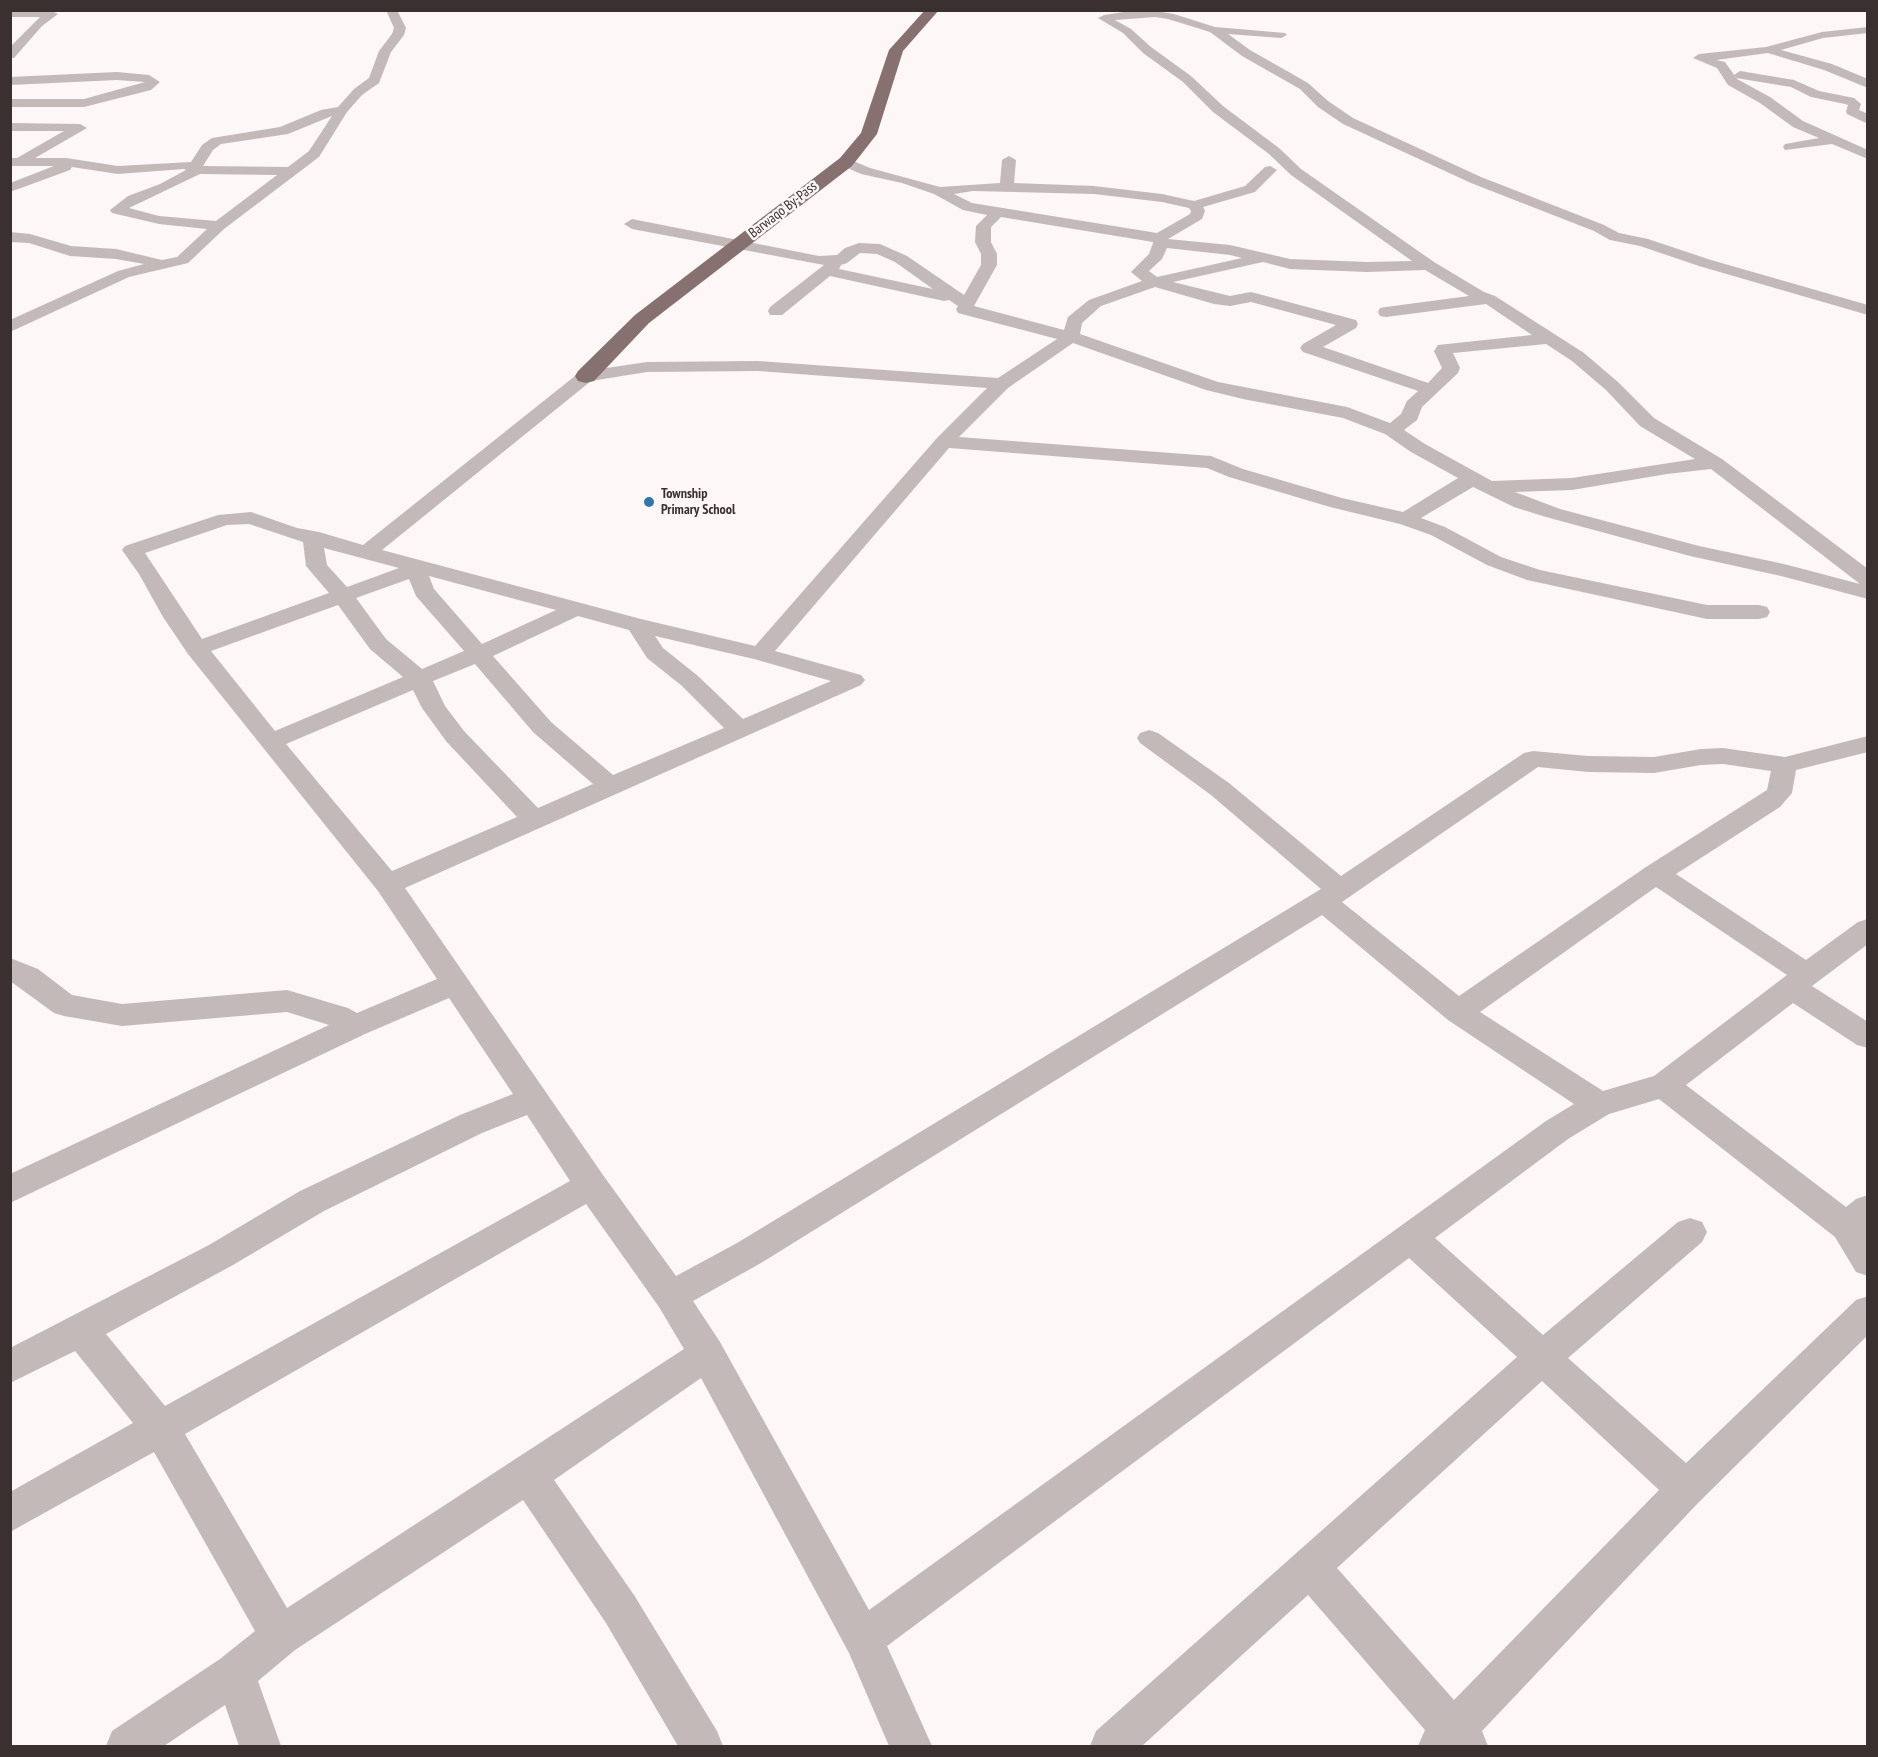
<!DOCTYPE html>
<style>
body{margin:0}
#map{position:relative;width:1878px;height:1757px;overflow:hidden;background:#fdf7f7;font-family:"PT Sans Narrow",sans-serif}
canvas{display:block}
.frame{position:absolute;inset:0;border:12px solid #3a3030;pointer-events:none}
</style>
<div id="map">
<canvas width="1878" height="1757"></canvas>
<div class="frame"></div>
</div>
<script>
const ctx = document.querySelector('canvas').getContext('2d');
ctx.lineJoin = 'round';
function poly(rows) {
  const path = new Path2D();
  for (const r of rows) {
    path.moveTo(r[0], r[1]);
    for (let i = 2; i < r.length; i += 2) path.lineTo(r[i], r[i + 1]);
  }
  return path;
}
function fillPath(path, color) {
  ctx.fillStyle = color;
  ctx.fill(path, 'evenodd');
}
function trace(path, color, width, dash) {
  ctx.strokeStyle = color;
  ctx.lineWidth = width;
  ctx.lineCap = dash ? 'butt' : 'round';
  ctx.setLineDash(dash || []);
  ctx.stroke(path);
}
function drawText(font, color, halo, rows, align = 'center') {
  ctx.font = font + ' "PT Sans Narrow",sans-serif';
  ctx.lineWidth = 5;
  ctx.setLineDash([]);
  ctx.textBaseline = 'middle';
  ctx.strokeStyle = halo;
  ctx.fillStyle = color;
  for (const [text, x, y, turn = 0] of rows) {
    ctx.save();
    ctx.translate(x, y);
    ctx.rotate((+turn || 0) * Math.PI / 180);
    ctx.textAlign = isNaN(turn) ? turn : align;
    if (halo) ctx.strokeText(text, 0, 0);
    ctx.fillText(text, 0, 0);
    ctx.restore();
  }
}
fillPath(poly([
 [386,10,397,10,406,28,404,35,391,52,379,83,362,95,347,112,319,157,224,229,188,263,129,277,10,332,10,320,118,271,144,264,116,259,70,256,29,243,10,242,10,232,30,234,71,246,116,249,162,260,177,257,207,229,159,224,112,213,110,210,128,196,160,184,186,170,184,169,118,174,72,167,70,170,10,192,10,183,54,166,10,166,10,158,17,158,64,131,10,131,10,123,80,124,87,128,35,158,66,158,118,166,191,162,202,145,212,138,280,127,321,110,338,107,354,89,369,78,379,51,392,34,394,28,386,10],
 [332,116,309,151,288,167,203,166,213,150,221,144,288,134,332,116],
 [200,174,277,175,216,221,159,216,129,208,200,174],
 [10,11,52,11,58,14,42,26,14,58,10,58,10,47,40,17,10,17,10,11],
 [1155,11,1174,14,1215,27,1285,33,1287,35,1281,38,1228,34,1250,50,1308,83,1328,101,1353,118,1481,177,1604,225,1619,233,1648,239,1711,260,1868,305,1868,315,1699,266,1640,246,1610,240,1594,231,1471,183,1343,124,1318,107,1300,89,1242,56,1210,32,1168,19,1155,17,1115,20,1131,29,1151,47,1191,76,1223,106,1279,148,1301,169,1434,262,1484,292,1495,296,1584,353,1618,382,1654,418,1722,459,1868,569,1868,599,1781,576,1690,556,1546,517,1514,507,1473,487,1421,518,1445,527,1501,557,1540,570,1707,605,1759,605,1767,607,1770,612,1767,617,1759,619,1707,619,1527,580,1487,565,1431,535,1400,524,1330,507,1229,477,1207,468,949,448,775,651,861,675,865,680,861,685,405,888,603,1175,676,1276,737,1243,1321,889,1211,795,1140,743,1137,738,1140,733,1149,730,1158,733,1229,783,1341,876,1524,753,1533,751,1588,756,1654,757,1701,749,1723,748,1785,757,1868,736,1868,752,1796,770,1792,793,1780,807,1676,874,1806,960,1858,922,1868,919,1868,944,1812,986,1868,1022,1868,1048,1857,1045,1793,1003,1686,1085,1846,1207,1856,1199,1868,1195,1868,1276,1856,1272,1835,1237,1659,1099,1609,1114,1568,1139,1435,1238,1543,1335,1678,1222,1690,1218,1702,1222,1707,1232,1702,1242,1568,1358,1686,1463,1856,1300,1868,1296,1868,1335,1699,1502,1482,1731,1488,1746,1418,1746,1425,1730,1308,1595,1142,1746,1090,1746,1096,1731,1517,1357,1409,1258,887,1646,932,1746,889,1746,849,1653,701,1378,554,1480,634,1595,717,1731,723,1746,678,1746,606,1623,523,1500,295,1650,258,1681,281,1746,239,1746,225,1705,164,1746,106,1746,112,1731,220,1659,255,1631,154,1452,10,1532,10,1492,133,1423,75,1351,10,1383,10,1348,209,1245,300,1191,460,1115,513,1094,449,998,365,1034,10,1203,10,1174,329,1025,287,1012,122,1026,64,1016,54,1013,10,981,10,958,38,969,72,995,122,1004,287,990,348,1008,357,1013,437,979,378,891,188,654,163,617,139,574,122,550,125,546,218,515,251,512,297,528,319,532,363,545,580,372,586,371,647,362,758,361,998,378,1057,339,958,313,956,309,958,306,949,300,944,301,830,276,782,315,770,315,768,311,770,307,824,265,632,229,624,224,632,219,819,256,837,255,845,248,859,243,880,244,907,256,964,295,981,265,981,254,975,242,976,226,987,215,963,210,934,194,902,183,861,174,841,165,839,162,846,158,870,168,940,187,1000,183,1002,160,1009,156,1016,160,1014,183,1094,186,1162,194,1194,201,1245,186,1265,167,1270,166,1277,170,1255,192,1203,207,1205,211,1202,219,1168,239,1230,245,1290,259,1367,262,1412,261,1291,175,1269,154,1213,112,1183,82,1143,53,1123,33,1098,18,1104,15,1124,12,1155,11],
 [973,191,1094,194,1162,202,1189,208,1191,211,1190,214,1157,233,972,203,954,194,973,191],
 [1001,217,1153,242,1153,243,1149,254,1131,272,1142,281,1089,300,1068,317,1064,330,974,306,997,265,997,254,991,242,991,227,1001,217],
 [1167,248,1230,255,1242,258,1157,277,1149,271,1162,259,1167,248],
 [860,253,877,254,895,262,933,289,839,269,841,265,847,263,860,253],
 [1263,262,1290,269,1367,272,1425,270,1469,296,1386,307,1380,308,1378,312,1380,316,1386,317,1486,304,1532,335,1438,345,1434,351,1442,368,1428,383,1323,347,1356,328,1358,324,1356,320,1251,292,1230,296,1173,282,1263,262],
 [1155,287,1214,304,1230,306,1251,302,1336,325,1303,344,1300,348,1303,352,1418,391,1407,401,1401,414,1390,423,1347,407,1218,382,1080,334,1082,323,1101,306,1155,287],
 [1073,343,1206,390,1243,399,1343,418,1385,434,1411,452,1458,478,1403,512,1342,498,1243,469,1211,456,959,437,1008,388,1073,343],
 [1546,344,1572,361,1606,390,1640,426,1695,459,1572,478,1492,481,1425,444,1404,430,1417,420,1422,407,1458,373,1460,368,1453,353,1546,344],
 [758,371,987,388,937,438,755,646,641,619,382,550,591,381,647,372,758,371],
 [1711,469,1860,584,1784,564,1699,546,1560,509,1515,492,1572,490,1667,474,1711,469],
 [249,524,303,542,306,566,329,593,202,639,145,553,227,525,249,524],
 [324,548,399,568,347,587,327,565,324,548],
 [429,576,556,610,482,644,434,589,429,576],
 [409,579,416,596,464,651,422,669,386,639,356,598,409,579],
 [338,605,370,649,403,677,275,731,211,651,338,605],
 [578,616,629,630,647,658,682,686,724,728,613,775,551,722,493,656,578,616],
 [655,636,754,659,831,681,743,719,698,676,663,648,655,636],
 [475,664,533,732,593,784,538,808,464,731,445,706,433,681,475,664],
 [413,690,422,708,446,741,517,817,392,871,286,744,413,690],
 [1723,764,1771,771,1767,790,1646,867,1459,996,1342,902,1538,767,1588,772,1654,773,1701,765,1723,764],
 [1656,887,1787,975,1654,1076,1603,1091,1480,1012,1656,887],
 [1322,915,1448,1020,1574,1104,1546,1121,869,1610,720,1342,693,1301,761,1263,1322,915],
 [527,1115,570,1181,165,1406,106,1334,233,1265,324,1211,482,1133,527,1115],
 [586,1204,659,1307,684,1349,287,1608,185,1434,586,1204],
 [1542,1381,1659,1490,1454,1700,1337,1568,1542,1381],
 [1868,27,1868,33,1823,38,1781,50,1832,64,1868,79,1868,88,1824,70,1768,53,1716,60,1725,62,1737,79,1770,97,1803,121,1868,150,1868,159,1832,144,1785,150,1783,147,1785,144,1819,138,1793,127,1760,103,1728,85,1717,68,1693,58,1699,54,1766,47,1822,32,1868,27],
 [1740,71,1794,80,1819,91,1854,98,1861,104,1859,110,1868,114,1868,124,1847,114,1846,111,1848,105,1845,104,1811,97,1791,87,1736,78,1734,75,1740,71],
 [117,72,149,75,160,82,151,90,84,107,10,107,10,99,84,99,145,82,117,80,10,85,10,77,117,72]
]), '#c4b9b9');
fillPath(poly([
 [925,10,939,10,903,51,877,134,852,166,649,323,594,381,586,383,578,381,575,376,578,371,635,315,840,158,861,133,889,50,925,10]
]), '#877070');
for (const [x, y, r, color] of [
 [649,502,6,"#3176ab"]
]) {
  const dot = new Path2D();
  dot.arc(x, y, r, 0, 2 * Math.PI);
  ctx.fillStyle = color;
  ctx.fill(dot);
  trace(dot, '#fdf7f7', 2);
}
drawText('14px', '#3a3030', '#fdf7f7', [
 ["Barwaqo By-Pass",783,210,-38]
]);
drawText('bold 14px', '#3a3030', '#fdf7f7', [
 ["Township",661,494],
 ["Primary School",661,510]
], 'left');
</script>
